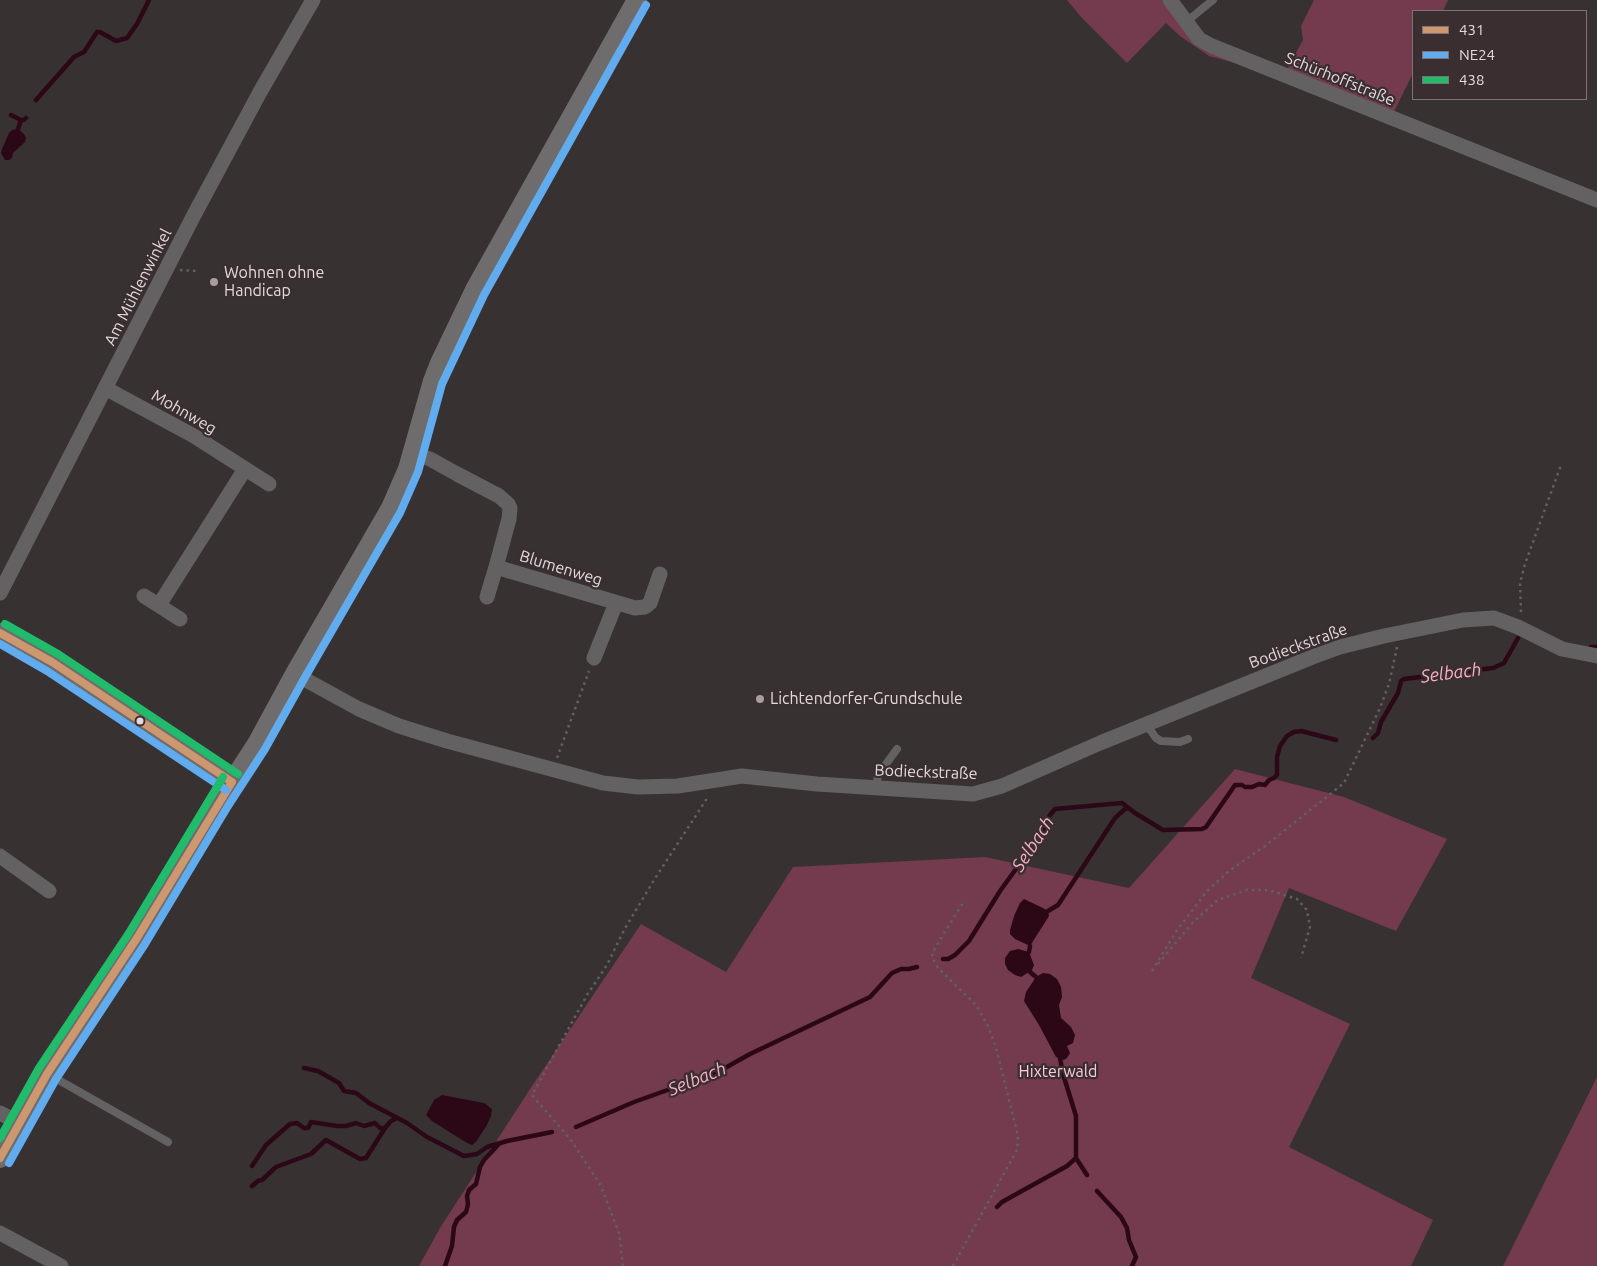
<!DOCTYPE html>
<meta charset="utf-8">
<style>
body{margin:0}
#map{position:relative;width:1597px;height:1266px;overflow:hidden;background:#373132;font-family:Ubuntu,sans-serif}
canvas{display:block}
.legend{position:absolute;left:1412px;top:10px;width:175px;height:90px;box-sizing:border-box;background:#3a2e31;border:1px solid #7d7275;margin:0;padding:6px 9px;list-style:none;font-size:15px;color:#e1d9db}
.legend li{display:flex;align-items:center;gap:10px;height:25px}
.legend b{width:25px;border:1px solid #7d7275}
</style>
<div id="map">
<canvas width="1597" height="1266"></canvas>
<ul class="legend">
<li><b style="height:6px;background:#cd976f"></b>431</li>
<li><b style="height:6px;background:#60acee"></b>NE24</li>
<li><b style="height:6px;background:#20bc6c"></b>438</li>
</ul>
</div>
<script>
const ctx = document.querySelector('canvas').getContext('2d');
ctx.lineJoin = 'round';
function fillPath(path, color) {
  ctx.fillStyle = color;
  ctx.fill(path, 'evenodd');
}
function poly(rows) {
  const path = new Path2D();
  for (const r of rows) {
    path.moveTo(r[0], r[1]);
    for (let i = 2; i < r.length; i += 2) path.lineTo(r[i], r[i + 1]);
  }
  return path;
}
function trace(path, color, width, dash) {
  ctx.strokeStyle = color;
  ctx.lineWidth = width;
  ctx.lineCap = dash ? 'butt' : 'round';
  ctx.setLineDash(dash || []);
  ctx.stroke(path);
}
function drawText(font, color, halo, rows, align = 'center') {
  ctx.font = font + ' Ubuntu,sans-serif';
  ctx.lineWidth = 4.5;
  ctx.setLineDash([]);
  ctx.textBaseline = 'middle';
  ctx.strokeStyle = halo;
  ctx.fillStyle = color;
  for (const [text, x, y, turn = 0] of rows) {
    ctx.save();
    ctx.translate(x, y);
    ctx.rotate((+turn || 0) * Math.PI / 180);
    ctx.textAlign = isNaN(turn) ? turn : align;
    if (halo) ctx.strokeText(text, 0, 0);
    ctx.fillText(text, 0, 0);
    ctx.restore();
  }
}
fillPath(poly([
 [1067,0,1168,0,1188,27,1283,76,1209,56,1180,36,1166,23,1127,63,1082,18],
 [1314,0,1448,0,1443,11,1413,11,1413,73,1391,118,1284,75,1303,40,1301,26],
 [1235,769,1344,797,1447,839,1396,931,1289,888,1251,978,1350,1024,1289,1147,1433,1220,1411,1266,419,1266,440,1228,532,1086,641,924,726,972,793,867,985,857,1129,888],
 [1597,1077,1597,1266,1503,1266]
]), '#743a4e');
fillPath(poly([
 [18,129,24,134,26,138,25,142,13,153,12,158,9,160,5,160,1,153,2,149,9,133,12,130],
 [1024,899,1043,908,1048,911,1049,916,1030,946,1015,939,1010,934,1010,930,1014,916,1020,903],
 [1018,949,1029,952,1034,965,1032,970,1021,977,1015,975,1008,970,1005,964,1005,958,1010,951],
 [1043,973,1050,974,1057,979,1061,987,1062,997,1059,1005,1061,1018,1071,1027,1075,1035,1073,1043,1067,1046,1070,1053,1067,1058,1064,1060,1056,1057,1039,1025,1024,1001,1026,992,1036,977],
 [442,1095,484,1103,492,1109,491,1116,487,1125,476,1142,472,1145,467,1143,432,1121,426,1115,434,1100]
]), '#2c0817');
trace(poly([
 [36,100,74,57,84,52,97,32,100,32,116,41,127,38,137,24,149,0],
 [11,115,21,120,24,120,26,118],
 [18,129,21,120],
 [1591,647,1597,647],
 [1373,738,1378,733,1381,722,1398,693,1401,681,1404,679,1493,668,1504,663,1518,638],
 [1048,911,1058,905,1115,818,1125,809,1129,808],
 [1029,952,1030,946],
 [943,959,948,959,955,955,969,941,1000,891,1042,833,1050,815,1055,809,1122,803,1135,813,1163,830,1202,829,1206,827,1235,785,1242,785,1245,787,1252,787,1259,784,1265,785,1269,780,1274,778,1277,775,1277,757,1280,746,1287,736,1294,732,1301,731,1336,740],
 [1030,972,1036,977],
 [1060,1058,1063,1074,1076,1116,1076,1158,1087,1175],
 [304,1068,318,1071,339,1083,344,1091,356,1093,369,1103,407,1123,427,1137,464,1156,477,1154,487,1147,507,1141,552,1132],
 [576,1127,634,1102,690,1082,700,1082,750,1054,870,997,892,973,901,969,909,969,917,967],
 [252,1166,266,1145,290,1124,297,1123,304,1128,308,1128,311,1122,337,1126,346,1126,356,1123,364,1126,375,1123,380,1128,385,1128,391,1121,397,1118],
 [252,1186,258,1181,262,1180,276,1167,311,1154,326,1140,360,1159,366,1158,385,1128],
 [1097,1191,1121,1217,1127,1228,1129,1240,1136,1257,1132,1266],
 [997,1207,1002,1202,1067,1166,1076,1158],
 [445,1266,452,1246,454,1227,457,1220,466,1212,468,1204,467,1196,469,1190,476,1184,480,1167,484,1160,498,1145]
]), '#2c0817', 4.5);
trace(poly([
 [180,270,196,271],
 [1521,612,1520,583,1525,564,1561,465],
 [557,758,589,671],
 [1158,964,1194,921,1218,900,1247,890,1269,890,1297,899,1307,910,1310,927,1301,958],
 [1152,971,1177,930,1208,890,1229,871,1265,846,1344,783,1380,708,1389,684,1397,647],
 [623,1266,619,1233,601,1186,571,1140,532,1095,587,995,607,965,624,930,654,880,706,800,705,795],
 [953,1266,1017,1150,1018,1136,996,1048,988,1026,976,1005,938,968,933,959,932,953,963,903]
]), '#626060', 2.5, [2.5, 4]);
trace(poly([
 [1186,22,1213,0],
 [1146,724,1156,738,1161,741,1180,742,1188,739],
 [876,788,878,775,897,749],
 [48,1074,168,1142]
]), '#636162', 8);
trace(poly([
 [1170,0,1199,39,1212,46,1597,200],
 [105,388,194,436,269,484],
 [412,453,430,459,457,474,499,496,508,504,510,508,509,519,496,567,635,608,645,607,650,603,660,574],
 [0,593,194,215,260,92,313,0],
 [144,596,180,619],
 [487,597,496,567],
 [159,605,245,469],
 [594,658,616,603],
 [295,674,359,709,399,726,447,741,603,783,638,787,678,786,742,776,817,784,973,794,1002,786,1100,743,1315,656,1340,647,1384,636,1463,620,1494,618,1518,627,1562,649,1597,656],
 [0,856,49,891],
 [0,1113,19,1123],
 [0,1233,61,1266]
]), '#636162', 15);
trace(poly([
 [0,633,52,662,232,782],
 [0,1158,47,1074,137,938,220,801,257,744,295,674,391,508,408,469,433,381,440,363,475,290,637,0]
]), '#6e6c6c', 20);
trace(poly([
 [0,633,52,662,232,782],
 [0,1158,47,1074,137,938,232,782]
]), '#cd976f', 8);
trace(poly([
 [0,644,47,671,226,790],
 [9,1163,56,1079,145,944,228,806,265,749,304,679,400,513,418,472,442,384,484,295,646,5]
]), '#60acee', 8);
trace(poly([
 [5,624,58,654,238,774],
 [0,1138,39,1068,129,933,223,777]
]), '#20bc6c', 8);
for (const [x, y, r, color] of [
 [214,282,5,"#a69ea0"],
 [760,699,5,"#a69ea0"],
 [140,721,4.5,"#e1d9db"]
]) {
  const dot = new Path2D();
  dot.arc(x, y, r, 0, 2 * Math.PI);
  ctx.fillStyle = color;
  ctx.fill(dot);
  trace(dot, '#3a2e31', 2);
}
drawText('16px', '#e1d9db', '#3a2e31', [
 ["Schürhoffstraße",1340,79,22],
 ["Am Mühlenwinkel",138,287,-63],
 ["Mohnweg",184,412,30],
 ["Blumenweg",561,568,17],
 ["Bodieckstraße",1298,646,-20],
 ["Bodieckstraße",926,772,2]
]);
drawText('16px', '#e1d9db', '#3a2e31', [
 ["Wohnen ohne",224,273],
 ["Handicap",224,291],
 ["Lichtendorfer-Grundschule",770,699]
], 'left');
drawText('16px', '#fbcbd8', '#3a2e31', [
 ["Hixterwald",1058,1072]
]);
drawText('italic 18px', '#f7b1c5', '#3a2e31', [
 ["Selbach",1451,673,-7],
 ["Selbach",1033,844,-57],
 ["Selbach",697,1079,-22]
]);
</script>
